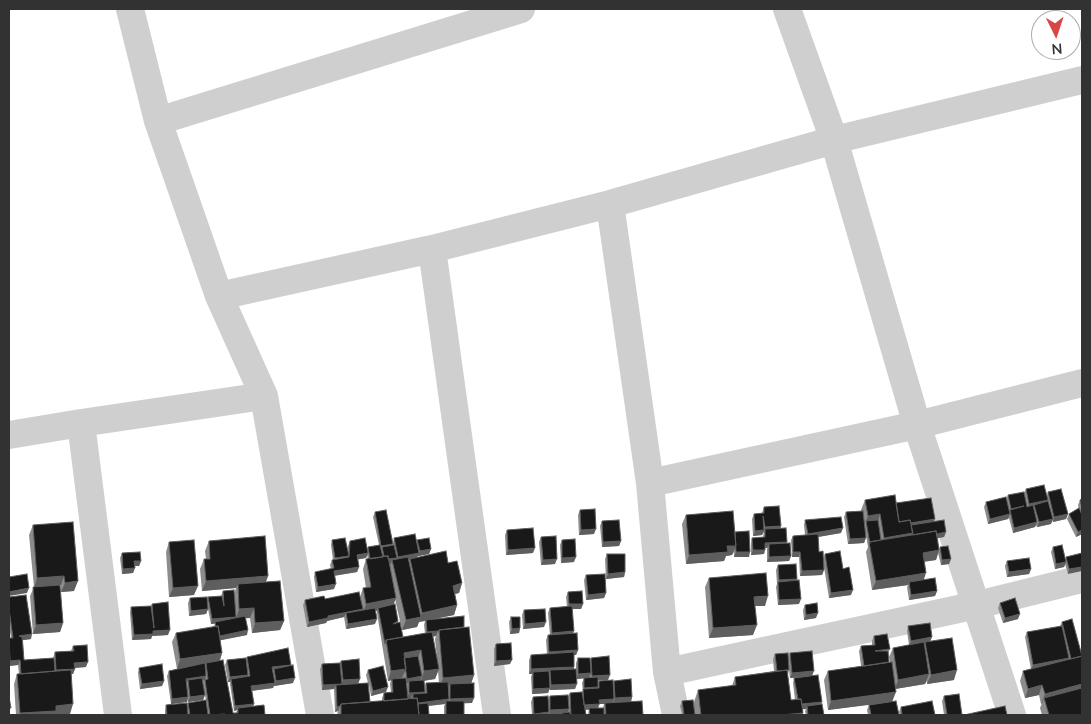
<!DOCTYPE html>
<style>
body{margin:0}
#map{position:relative;width:1091px;height:724px;overflow:hidden;background:#fff;font-family:Lato,sans-serif}
canvas{display:block}
.frame{position:absolute;inset:0;border:10px solid #323232;pointer-events:none}
.north{position:absolute;left:1031px;top:10px;width:50px;height:50px;box-sizing:border-box;background:#fff;border:1px solid #adadad;border-radius:50%;rotate:176deg;font-size:14px;font-weight:700;line-height:20px;text-align:center;color:#323232}
.north::after{content:'';display:block;margin:auto;width:18px;height:22px;background:#d94745;clip-path:polygon(50% 0,100% 100%,50% 72%,0 100%)}
</style>
<div id="map">
<canvas width="1091" height="724"></canvas>
<div class="frame"></div>
<div class="north">N</div>
</div>
<script>
const ctx = document.querySelector('canvas').getContext('2d');
ctx.lineJoin = 'round';
function poly(rows) {
  const path = new Path2D();
  for (const r of rows) {
    path.moveTo(r[0], r[1]);
    for (let i = 2; i < r.length; i += 2) path.lineTo(r[i], r[i + 1]);
  }
  return path;
}
function trace(path, color, width, dash) {
  ctx.strokeStyle = color;
  ctx.lineWidth = width;
  ctx.lineCap = dash ? 'butt' : 'round';
  ctx.setLineDash(dash || []);
  ctx.stroke(path);
}
function fillPath(path, color) {
  ctx.fillStyle = color;
  ctx.fill(path, 'evenodd');
}
trace(poly([
 [130,9,158,121,219,296],
 [787,9,834,140,917,425,1012,715],
 [158,121,521,9],
 [610,204,650,483,667,672,676,715],
 [432,249,497,715],
 [9,435,81,423],
 [650,483,917,425,1082,383],
 [667,672,977,605,1082,579],
 [118,715,81,423,264,396],
 [320,715,264,396,219,296,432,249,610,204,834,140,1082,80]
]), '#cfcfcf', 28);
fillPath(poly([
 [1026,489,1047,495,1048,492,1068,514,1066,519,1053,522,1052,520,1051,524,1037,527,1036,525,1035,527,1013,533,1009,518,1008,519,988,524,984,507,986,502,1006,500,1008,495,1024,494],
 [1082,499,1082,534,1076,537,1067,519,1069,514,1079,509,1078,505,1080,500],
 [865,500,896,503,934,522,946,532,944,537,938,538,939,550,940,547,951,559,949,564,941,565,938,553,936,560,924,562,923,580,937,591,935,596,909,600,907,587,908,585,872,590,866,552,868,547,866,535,864,543,848,544,844,517,846,512,861,511,861,510],
 [764,507,781,526,780,529,791,556,789,561,767,562,767,548,765,548,764,554,751,555,751,543,752,538,763,537,764,532,762,535,753,536,752,519,754,514,762,513],
 [580,510,594,534,579,535,578,515],
 [375,512,393,544,392,545,393,545,393,543,394,538,417,542,417,540,431,549,429,554,418,556,417,557,448,563,462,583,459,593,455,594,457,605,454,615,434,619,464,627,474,675,471,683,472,703,464,703,464,715,444,715,444,706,445,704,429,706,429,715,337,715,338,711,335,712,334,689,322,690,320,669,322,664,340,663,341,661,359,683,368,683,366,675,368,670,386,692,371,696,369,685,370,702,382,701,382,698,384,693,391,692,390,684,391,680,388,681,377,613,377,611,375,611,375,624,346,629,344,617,327,621,326,623,307,627,303,605,305,600,325,599,360,597,363,588,366,588,363,569,366,559,368,559,367,555,366,558,358,559,359,567,357,572,334,576,334,589,316,592,314,577,315,572,331,569,330,565,332,560,333,560,331,545,332,540,348,553,348,546,350,541,367,550,368,547,379,545,373,517],
 [395,599,402,630,417,627,419,622,425,621,424,625,425,633,403,637,398,623,398,621,394,604],
 [436,636,435,639,437,658,433,637],
 [438,671,439,683,426,683,424,688,424,681,435,679],
 [686,515,735,532,749,557,734,557,734,552,732,555,726,556,724,561,686,564,682,524],
 [805,520,841,533,818,537,819,552,823,559,825,554,843,569,851,595,829,598,823,561,824,570,822,575,800,576,799,557,792,557,791,540,793,536,805,535,804,525],
 [602,521,621,541,619,546,602,547,600,526],
 [33,525,74,591,61,592,61,585,60,585,63,623,60,632,33,634,30,596,34,587,29,535],
 [507,530,533,553,506,555,505,535],
 [541,537,555,564,541,565,539,542],
 [562,540,574,562,561,563,560,545],
 [209,541,268,576,266,582,284,621,280,630,252,633,250,618,246,618,247,635,220,640,222,653,220,661,233,713,236,713,237,710,234,711,230,684,230,682,228,682,225,665,227,660,246,659,247,657,291,665,293,683,274,686,274,685,273,688,252,691,254,704,252,706,265,715,165,715,165,710,166,705,171,704,167,676,169,671,177,669,172,642,176,633,214,627,215,623,211,624,208,609,206,614,189,616,188,603,190,598,207,599,208,597,221,596,223,591,234,594,236,588,202,591,200,569,204,559,206,559,205,551],
 [205,695,206,700,188,703,187,706,172,704,187,702,188,699,188,702,203,700],
 [169,542,194,595,169,597,166,552],
 [1053,547,1065,560,1066,557,1082,555,1068,574,1065,564,1064,567,1055,569,1051,552],
 [122,553,141,561,139,566,135,566,133,573,122,574,120,558],
 [607,554,625,572,624,577,606,579,605,559],
 [1007,561,1031,569,1029,574,1007,577,1005,566],
 [778,565,797,579,799,604,778,605,776,587,777,584,776,570],
 [586,575,606,593,604,598,586,600,584,580],
 [709,578,765,606,755,606,753,635,709,638,705,587],
 [568,592,583,604,581,609,572,609,573,633,578,650,576,655,574,655,574,669,576,669,576,663,578,658,590,661,591,658,598,681,598,683,599,681,613,683,614,681,632,697,631,701,643,715,588,715,589,709,585,710,586,715,561,715,561,714,532,715,531,702,533,697,548,699,550,696,568,697,570,693,582,692,583,691,582,683,584,678,577,679,575,689,550,690,549,689,548,693,532,694,531,677,532,674,529,674,529,660,531,655,547,654,546,640,548,635,550,635,548,613,550,608,567,607,566,597],
 [599,704,604,704,603,708,598,708],
 [9,597,31,639,23,640,24,660,53,658,55,652,71,651,73,646,86,667,75,668,73,674,71,674,70,714,54,715,16,715,14,684,17,674,19,674,18,665,9,666,9,638,11,638,9,626],
 [1000,603,1018,619,1003,623,998,608],
 [152,604,168,635,152,636,151,639,132,640,130,612,131,607,151,607],
 [805,605,816,618,804,620,803,610],
 [524,610,544,627,523,629,522,615],
 [511,617,520,628,519,633,510,634,509,622],
 [1072,619,1082,715,1042,715,1040,708,1042,703,1041,704,1039,695,1025,698,1020,681,1023,671,1031,669,1025,637,1027,632,1060,626,1062,622],
 [908,626,931,641,954,680,927,684,927,681,925,684,895,689,892,701,899,715,868,715,867,710,869,705,880,703,828,710,824,680,828,671,861,666,859,651,861,646,872,645,872,641,874,636,890,649,888,653,889,662,890,662,889,657,893,648,909,645,907,631],
 [496,644,510,664,494,666,494,649],
 [790,653,812,676,790,678,789,670,788,675,791,700,795,700,793,683,794,678,821,704,824,715,806,715,805,711,806,709,802,709,803,713,802,715,682,715,680,706,682,701,694,702,698,690,732,686,735,677,774,671,773,659,775,654,788,658],
 [139,668,164,681,162,686,140,689,138,673],
 [944,696,962,715,944,715,942,701],
 [901,707,935,715,900,715,899,712]
]), '#8c8c8c');
fillPath(poly([
 [1048,500,1046,505,1034,505,1033,508,1027,509,1029,504],
 [880,514,877,524,866,521,864,526,868,516],
 [1010,514,1008,519,988,524,990,519],
 [1068,514,1066,519,1053,522,1054,517],
 [935,519,933,524,912,528,899,525],
 [1053,519,1051,524,1037,527,1039,522],
 [1037,522,1035,527,1013,533,1014,528],
 [781,526,779,531,765,529,762,535,753,536,755,531,764,530,765,527],
 [843,528,841,533,806,539,808,534],
 [596,529,594,534,579,535,581,530],
 [1082,530,1082,534,1076,537,1078,532],
 [946,532,944,537,911,543,913,538],
 [913,533,909,543,881,548,884,538],
 [866,538,864,543,848,544,850,539],
 [621,541,619,546,602,547,603,542],
 [787,542,785,547,769,544,767,548,763,548,765,543],
 [727,546,736,546,732,555,726,556,724,561,686,564,689,555],
 [535,548,533,553,506,555,508,550],
 [431,549,429,554,418,556,420,551],
 [753,550,765,550,764,554,751,555],
 [939,550,936,560,920,562,923,553],
 [736,552,750,552,749,557,734,557],
 [793,552,800,552,799,557,792,557],
 [368,553,366,558,355,560,357,555],
 [419,553,417,558,396,562,398,557],
 [791,556,789,561,767,562,769,557],
 [576,557,574,562,561,563,562,558],
 [397,558,395,563,392,560,391,564,383,565,385,560],
 [557,559,555,564,541,565,543,560],
 [951,559,949,564,941,565,942,560],
 [134,561,141,561,139,566,132,566],
 [1066,562,1064,567,1055,569,1056,564],
 [359,567,357,572,332,576,334,571],
 [1082,567,1082,571,1068,574,1069,569],
 [135,568,133,573,122,574,123,569],
 [1031,569,1029,574,1007,577,1009,572],
 [824,570,822,575,800,576,802,571],
 [625,572,624,577,606,579,608,574],
 [926,573,923,582,909,582,908,585,872,590,876,581],
 [64,576,61,585,34,588,37,578],
 [268,576,264,586,238,584,236,588,202,591,206,581],
 [797,579,795,584,778,583,779,580],
 [78,581,74,591,61,592,65,583],
 [462,583,459,593,450,595,453,586],
 [336,584,334,589,316,592,318,587],
 [198,586,194,595,169,597,173,588],
 [29,588,27,593,9,596,9,592],
 [853,590,851,595,829,598,831,593],
 [937,591,935,596,909,600,911,595],
 [606,593,604,598,586,600,588,595],
 [768,596,765,606,751,606,754,597],
 [396,598,392,608,378,608,377,611,363,613,366,604],
 [801,599,799,604,778,605,779,600],
 [569,604,583,604,581,609,567,609],
 [457,605,454,615,419,622,417,627,402,630,406,620,420,617,422,613],
 [254,608,250,618,236,619,239,609],
 [208,609,206,614,189,616,191,611],
 [363,609,361,614,346,613,344,617,327,621,326,623,307,627,309,622,328,616],
 [818,613,816,618,804,620,806,615],
 [1020,614,1018,619,1003,623,1005,618],
 [236,617,234,622,211,624,212,619],
 [377,619,375,624,346,629,348,624],
 [284,621,280,630,252,633,255,623],
 [546,622,544,627,523,629,525,624],
 [63,623,60,632,33,634,36,625],
 [757,625,753,635,709,638,713,628],
 [520,628,519,633,510,634,512,629],
 [170,630,168,635,152,636,151,639,132,640,134,635,153,631],
 [248,630,247,635,217,641,218,636],
 [438,631,436,636,425,637,427,632],
 [574,631,572,636,550,638,552,633],
 [32,634,31,639,17,641,19,636],
 [932,637,930,642,909,646,911,641],
 [421,650,417,660,404,662,404,653],
 [578,650,576,655,547,657,549,652],
 [222,653,219,662,206,663,205,665,177,669,180,659],
 [1069,658,1067,663,1031,670,1033,665],
 [20,660,18,665,9,666,10,661],
 [512,660,510,664,494,666,496,661],
 [88,662,86,667,72,668,74,663],
 [291,665,289,670,274,669,272,672,272,667],
 [574,667,573,672,550,670,549,673,533,674,533,672,532,674,529,674,531,669],
 [75,669,73,674,55,675,56,670],
 [406,669,402,678,388,681,391,671],
 [439,669,435,679,421,681,424,671],
 [957,670,954,680,927,684,931,675],
 [814,671,812,676,790,678,792,673],
 [591,673,589,678,576,679,578,674],
 [929,674,925,684,895,689,898,680],
 [248,675,246,680,231,679,230,682,228,682,230,677],
 [474,675,471,684,450,684,449,686,440,687,443,678],
 [610,675,608,680,591,681,592,676],
 [206,676,205,680,188,683,188,680,186,683,186,679],
 [422,676,420,681,409,681,408,683,405,684,407,679],
 [295,678,293,683,274,686,276,681],
 [360,679,358,684,336,685,334,689,322,690,323,685,341,684,343,680],
 [164,681,162,686,140,689,142,684],
 [275,683,273,688,249,691,251,686],
 [577,684,575,689,550,690,551,685],
 [1082,684,1082,693,1044,698,1042,703,1041,704,1045,694],
 [1042,685,1039,695,1025,698,1028,689],
 [388,687,386,692,371,696,373,691],
 [598,687,596,692,583,691,584,688],
 [550,688,548,693,532,694,533,689],
 [425,692,423,697,413,694,411,698,407,698,409,693],
 [896,692,892,702,828,710,831,701],
 [205,695,203,700,188,702,190,697],
 [188,697,187,702,171,704,172,699],
 [632,697,631,702,613,703,615,698],
 [474,698,472,703,448,704,450,699],
 [449,699,447,704,446,701,445,704,417,707,413,703],
 [614,699,612,704,599,704,598,709,582,710,584,705,599,700],
 [822,702,820,706,807,706,806,709,797,710,799,705],
 [73,704,70,714,54,715,20,715,20,713,56,706],
 [254,704,252,709,238,708,237,710,234,711,235,706],
 [340,706,338,711,335,712,337,707],
 [569,709,567,714,562,713,561,714,549,715,550,710],
 [549,712,548,715,534,715,534,714],
 [803,713,802,715,781,715]
]), '#5e5e5e');
const building = poly([
 [1044,485,1048,500,1029,504,1026,489,1044,485],
 [1061,489,1068,514,1054,517,1048,492,1061,489],
 [1024,492,1027,507,1033,505,1037,522,1014,528,1010,510,1024,506,1011,509,1008,495,1024,492],
 [895,495,899,522,910,520,913,533,884,538,880,514,868,516,865,500,895,495],
 [1006,497,1010,514,990,519,986,502,1006,497],
 [931,498,935,519,911,523,910,520,899,522,896,503,931,498],
 [1082,499,1082,508,1080,500,1082,499],
 [1048,501,1053,519,1039,522,1034,505,1048,501],
 [779,506,781,526,765,527,763,516,764,530,755,531,754,514,764,513,764,507,779,506],
 [1079,508,1082,515,1082,530,1078,532,1069,514,1079,508],
 [595,509,596,529,581,530,580,510,595,509],
 [386,510,393,544,381,546,375,512,386,510],
 [733,511,736,546,727,546,728,552,689,555,686,515,733,511],
 [863,511,866,538,850,539,846,512,863,511],
 [841,517,843,528,808,534,805,520,841,517],
 [619,520,621,541,603,542,602,521,619,520],
 [878,520,881,540,869,542,870,544,866,521,878,520],
 [944,520,946,532,937,534,936,531,913,535,911,525,944,520],
 [73,522,78,581,65,583,64,576,37,578,33,525,73,522],
 [533,528,535,548,508,550,507,530,533,528],
 [786,528,787,542,765,543,765,550,753,550,752,538,765,537,765,529,786,528],
 [749,531,750,552,736,552,735,532,749,531],
 [936,531,939,550,923,553,926,573,876,581,869,542,936,531],
 [415,534,419,553,398,557,394,538,415,534],
 [818,534,819,552,823,551,824,570,802,571,800,552,793,552,793,536,818,534],
 [265,536,268,576,206,581,204,559,210,559,209,541,265,536],
 [556,536,557,559,543,560,541,537,556,536],
 [345,538,349,556,335,558,332,540,345,538],
 [365,538,368,553,357,555,359,567,334,571,336,584,318,587,315,572,334,568,332,560,349,557,350,541,365,538],
 [429,538,431,549,420,551,417,540,429,538],
 [575,539,576,557,562,558,562,540,575,539],
 [194,540,198,586,173,588,169,542,194,540],
 [790,543,791,556,769,557,769,544,790,543],
 [380,545,383,557,370,559,368,547,380,545],
 [394,545,397,558,388,559,388,556,384,556,382,547,394,545],
 [1062,545,1066,562,1056,564,1053,547,1062,545],
 [948,546,951,559,942,560,940,547,948,546],
 [446,551,448,563,457,561,462,583,453,586,457,605,422,613,410,559,446,551],
 [840,551,843,569,849,567,853,590,831,593,825,554,840,551],
 [140,552,141,561,134,561,135,568,123,569,122,553,140,552],
 [1082,553,1082,567,1069,569,1066,557,1082,553],
 [607,554,625,554,625,572,608,574,607,554],
 [388,556,396,598,366,604,363,588,371,587,366,559,388,556],
 [408,557,421,617,406,620,392,560,408,557],
 [1029,558,1031,569,1009,572,1007,561,1029,558],
 [796,564,797,579,779,580,778,565,796,564],
 [766,573,768,596,754,597,757,625,713,628,709,578,766,573],
 [27,574,29,588,9,592,9,577,27,574],
 [605,574,606,593,588,595,586,575,605,574],
 [935,578,937,591,911,595,909,582,935,578],
 [799,580,801,599,779,600,778,582,799,580],
 [280,581,284,621,255,623,254,608,239,609,238,584,280,581],
 [60,585,63,623,36,625,33,587,60,585],
 [234,590,236,617,212,619,208,597,222,596,224,606,223,591,234,590],
 [582,591,583,604,569,604,568,592,582,591],
 [359,592,363,609,328,616,328,618,309,622,305,600,324,596,325,599,359,592],
 [26,595,32,634,19,636,22,637,24,660,54,658,55,671,21,674,20,660,10,661,9,638,13,638,9,609,9,597,26,595],
 [207,597,208,609,191,611,190,598,207,597],
 [1015,598,1020,614,1005,618,1000,603,1015,598],
 [168,602,170,630,153,631,153,634,134,635,131,607,151,606,154,628,152,604,168,602],
 [817,603,818,613,806,615,805,605,817,603],
 [395,604,398,621,393,624,400,622,403,637,386,640,385,644,378,608,395,604],
 [572,606,574,631,552,633,550,608,572,606],
 [375,608,377,619,348,624,346,613,375,608],
 [545,609,546,622,525,624,524,610,545,609],
 [245,616,248,630,220,636,218,626,216,627,215,622,245,616],
 [464,616,464,627,439,630,438,631,427,632,426,620,464,616],
 [511,617,520,617,520,628,512,629,511,617],
 [1072,619,1082,656,1071,659,1062,622,1072,619],
 [930,623,932,637,911,641,908,626,930,623],
 [218,626,222,653,180,659,176,633,218,626],
 [1062,626,1069,658,1033,665,1027,632,1062,626],
 [469,627,474,675,443,678,439,630,469,627],
 [432,632,439,669,424,671,421,650,404,653,406,669,391,671,386,640,432,632],
 [577,633,578,650,549,652,548,635,577,633],
 [887,634,890,649,875,651,888,651,889,662,864,666,861,646,875,645,874,636,887,634],
 [952,638,957,670,931,675,925,642,952,638],
 [924,642,929,674,898,680,893,648,924,642],
 [511,643,512,660,496,661,496,644,511,643],
 [87,645,88,662,74,663,75,669,56,670,55,652,74,651,73,646,87,645],
 [288,648,291,665,272,667,275,683,251,686,254,704,235,706,231,679,250,676,247,657,288,648],
 [812,651,814,671,792,673,790,653,812,651],
 [574,652,574,667,531,669,531,655,574,652],
 [788,653,789,670,777,671,775,654,788,653],
 [418,656,422,676,407,679,404,658,418,656],
 [609,656,610,675,592,676,591,658,609,656],
 [1082,656,1082,684,1045,694,1042,685,1028,689,1023,671,1082,656],
 [246,658,248,675,230,677,227,660,246,658],
 [578,658,590,658,591,673,578,674,578,658],
 [359,659,360,679,343,680,341,661,359,659],
 [223,660,233,713,238,713,238,708,264,705,265,715,225,715,225,714,210,715,205,680,208,679,206,663,223,660],
 [892,662,896,692,831,701,828,671,892,662],
 [205,663,206,676,186,679,188,697,172,699,169,671,205,663],
 [340,663,342,684,323,685,322,664,340,663],
 [162,664,164,681,142,684,139,668,162,664],
 [293,665,295,678,276,681,274,669,293,665],
 [383,666,388,687,373,691,368,670,383,666],
 [576,669,577,684,551,685,550,670,576,669],
 [71,670,73,704,56,706,56,711,20,713,17,674,71,670],
 [787,670,791,700,801,699,803,713,781,715,701,715,698,690,736,685,735,677,787,670],
 [549,671,550,688,533,689,533,672,549,671],
 [818,675,822,702,802,704,801,699,798,699,794,678,818,675],
 [598,677,598,687,584,688,584,678,598,677],
 [202,678,205,695,190,697,188,680,202,678],
 [406,678,408,699,384,701,384,693,393,692,392,679,406,678],
 [631,679,632,697,615,698,614,681,631,679],
 [424,680,425,692,409,693,409,681,424,680],
 [613,680,614,699,599,700,600,704,584,705,583,689,599,688,599,681,613,680],
 [448,682,449,699,418,703,417,698,413,699,413,694,427,693,426,683,448,682],
 [368,683,370,702,341,704,340,706,337,707,336,685,368,683],
 [474,683,474,698,450,699,450,684,474,683],
 [1082,688,1082,715,1049,715,1044,698,1082,688],
 [582,692,586,715,571,715,570,693,582,692],
 [959,694,962,715,947,715,944,696,959,694],
 [568,695,569,709,550,710,550,696,568,695],
 [548,696,549,712,534,714,533,697,548,696],
 [9,697,11,708,9,708,9,697],
 [417,698,419,715,341,715,341,704,417,698],
 [206,700,208,715,190,715,188,703,206,700],
 [693,700,695,715,684,715,682,701,693,700],
 [446,701,464,701,464,715,446,715,446,701],
 [642,701,643,715,606,715,605,703,642,701],
 [896,701,899,715,871,715,869,705,896,701],
 [932,701,935,715,902,715,901,707,932,701],
 [187,703,188,715,167,715,166,705,187,703],
 [428,703,429,715,419,715,418,704,428,703],
 [822,704,824,715,808,715,807,706,822,704],
 [1005,706,1007,715,964,715,1005,706],
 [589,708,604,708,604,715,590,715,589,708],
 [570,712,570,715,562,715,562,713,570,712]
]);
fillPath(building, '#191919');
trace(building, '#5e5e5e', 1);
</script>
